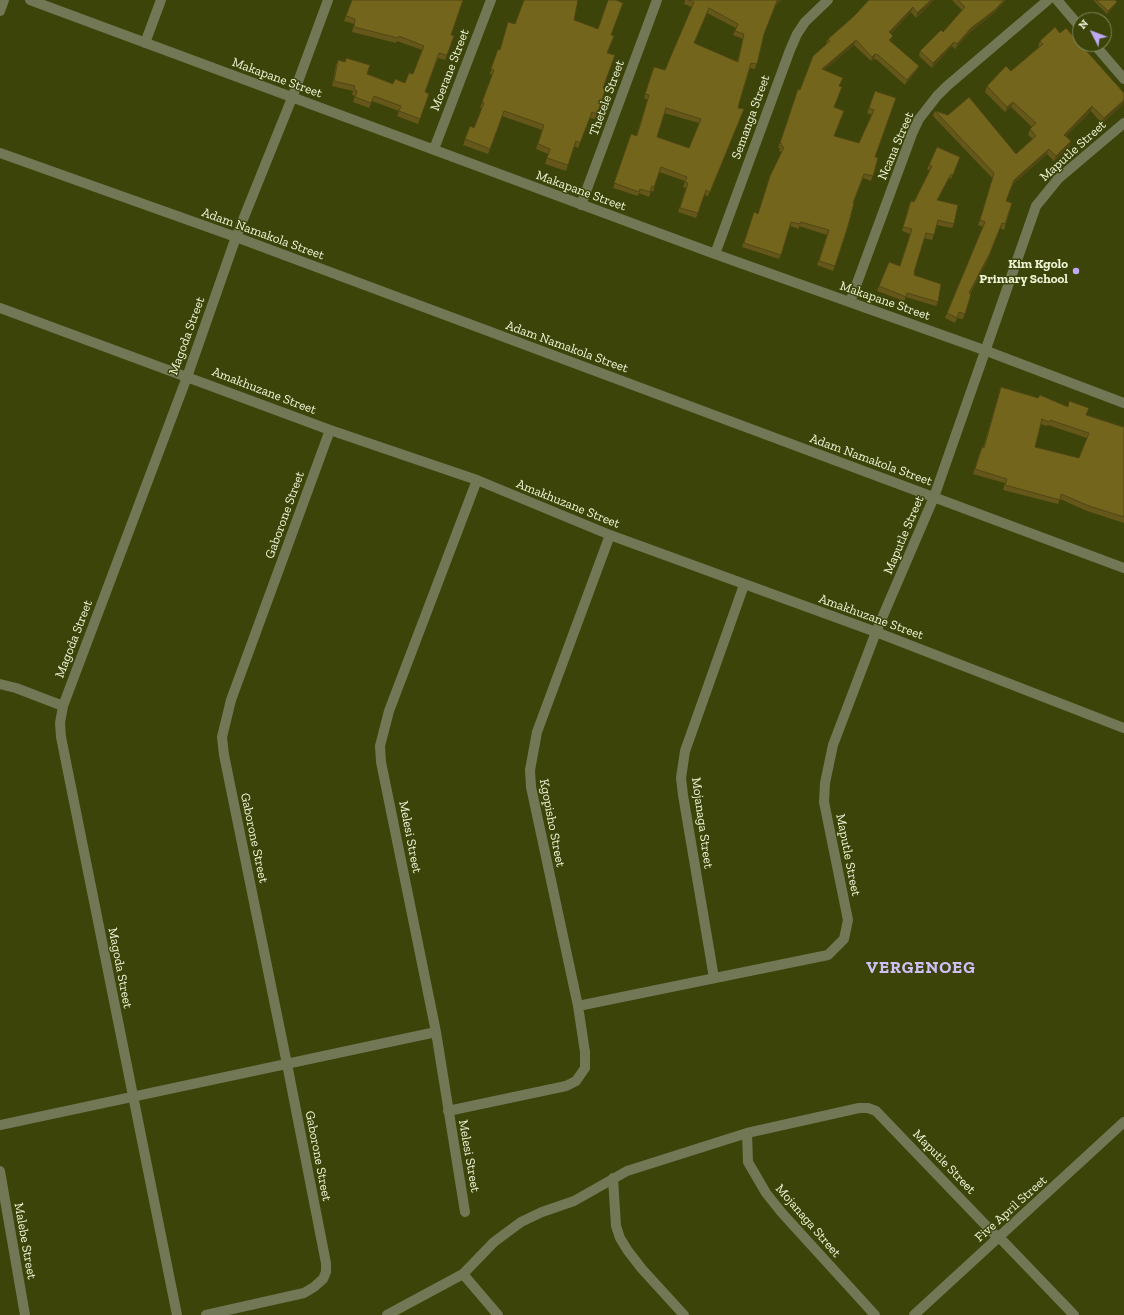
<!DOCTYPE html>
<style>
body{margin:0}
#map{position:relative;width:1124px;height:1315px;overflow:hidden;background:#3c440a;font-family:"Zilla Slab",serif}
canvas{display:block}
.north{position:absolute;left:1072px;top:12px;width:40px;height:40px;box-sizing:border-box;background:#3c440a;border:1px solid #838b5c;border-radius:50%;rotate:312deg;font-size:11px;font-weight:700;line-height:16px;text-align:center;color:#eef5d7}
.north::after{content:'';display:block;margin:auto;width:14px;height:18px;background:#bfa9f4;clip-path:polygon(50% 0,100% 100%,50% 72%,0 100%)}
</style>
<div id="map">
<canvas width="1124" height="1315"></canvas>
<div class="north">N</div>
</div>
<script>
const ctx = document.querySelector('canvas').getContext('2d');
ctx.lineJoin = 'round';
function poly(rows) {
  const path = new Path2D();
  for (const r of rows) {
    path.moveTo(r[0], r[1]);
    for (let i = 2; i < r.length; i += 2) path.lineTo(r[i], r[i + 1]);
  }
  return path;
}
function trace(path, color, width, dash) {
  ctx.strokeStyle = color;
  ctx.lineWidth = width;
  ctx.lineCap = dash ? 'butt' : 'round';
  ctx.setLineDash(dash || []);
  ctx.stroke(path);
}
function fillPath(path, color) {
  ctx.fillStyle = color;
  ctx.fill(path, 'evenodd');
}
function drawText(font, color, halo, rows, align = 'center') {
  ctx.font = font + ' "Zilla Slab",serif';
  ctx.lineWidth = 3;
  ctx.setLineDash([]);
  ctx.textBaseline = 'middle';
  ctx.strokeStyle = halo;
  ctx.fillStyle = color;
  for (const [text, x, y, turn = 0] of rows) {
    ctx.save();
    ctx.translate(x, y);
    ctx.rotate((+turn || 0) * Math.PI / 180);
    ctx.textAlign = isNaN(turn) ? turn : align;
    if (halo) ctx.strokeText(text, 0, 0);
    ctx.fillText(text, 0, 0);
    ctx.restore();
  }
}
trace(poly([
 [30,0,715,254,984,350,1124,403],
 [1057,0,1080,27],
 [0,11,4,0],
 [145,43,161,0],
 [1094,44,1124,79],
 [434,149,491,0],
 [0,153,236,237,1124,568],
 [581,205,657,0],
 [715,254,790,50,797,34,805,22,828,0],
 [850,302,912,134,919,119,937,96,947,86,1048,0],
 [0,308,330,430,477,480,610,535,876,632,1124,728],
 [0,684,16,688,63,706],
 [714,978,683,795,681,778,685,751,744,585],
 [578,1006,828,955,844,939,848,920,824,802,825,783,833,745,876,632,934,497,1036,206,1058,179,1124,123],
 [448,1111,566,1086,576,1081,585,1068,585,1052,578,1006,531,787,530,770,537,732,610,535],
 [0,1125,436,1032],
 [747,1133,748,1162,766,1193,782,1213,875,1315],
 [0,1171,25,1315],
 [613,1178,616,1226,620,1238,628,1251,642,1269,684,1315],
 [465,1212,436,1032,381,762,380,746,389,711,477,480],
 [1000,1238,1074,1315],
 [463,1274,498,1315],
 [177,1315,61,737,60,723,63,706,187,377,236,237,292,98,328,0],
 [206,1315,304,1293,314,1287,323,1279,326,1272,326,1263,287,1064,224,755,222,737,231,700,330,430],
 [387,1315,463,1274,494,1242,521,1222,542,1212,574,1201,627,1171,747,1133,859,1108,868,1108,876,1111,998,1238],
 [914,1315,1124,1122]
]), '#727856', 10);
fillPath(poly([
 [352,0,454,36,445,60,438,58,425,92,429,94,418,124,397,116,399,111,372,101,369,108,353,102,355,96,352,95,353,91,332,86,336,65,338,60,345,62,346,58,367,74,393,84,405,83,413,74,422,50,397,41,396,43,352,32,354,24,344,21],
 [685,0,782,0,775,6,764,35,755,69,750,68,740,100,738,108,742,114,708,196,704,195,696,218,678,212,686,188,683,187,685,181,659,172,653,192,651,191,649,197,639,193,638,196,613,188,631,134,636,136,648,100,644,98,652,71,665,70,692,7,684,4],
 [707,13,736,28,733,35,743,39,737,62,694,43],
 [664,113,699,123,689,148,657,137],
 [934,0,916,18,911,12,891,34,891,42,919,66,917,70,905,85,876,59,874,59,871,61,854,45,824,70,839,87,834,107,834,136,859,143,872,115,867,113,875,91,875,157,878,158,871,181,863,178,853,203,848,226,833,271,817,265,827,235,799,226,799,229,790,226,779,259,742,247,754,212,758,214,782,152,779,151,780,148,778,148,798,89,800,90,827,44,826,43,828,39],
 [952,0,1006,0,994,13,969,33,955,49,952,46,932,68,919,56,920,51,943,32,962,10],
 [1094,0,1115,0,1117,2,1116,4,1107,14,1094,1],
 [574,20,611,35,608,53,603,88,606,88,595,119,590,118,578,148,574,146,566,171,545,164,548,154,536,149,542,130,502,116,488,154,463,145,470,126,474,128,482,108,480,108,492,75,490,74,498,49,500,50,508,22,515,24],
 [1060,33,1124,93,1124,103,1102,124,1091,111,1066,136,1071,141,1069,147,1054,161,1047,154,1012,185,1006,201,1012,203,1004,230,1000,228,988,260,970,294,971,294,963,319,957,318,955,323,945,318,983,227,978,225,993,179,933,116,935,111,1016,154,1033,139,1028,135,1030,129,1032,127,1011,107,1005,112,985,92,987,86,1011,71,1039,47,1038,46,1040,41],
 [960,157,951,179,949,178,937,201,954,224,952,228,937,225,932,240,924,238,914,272,914,275,938,302,936,306,906,297,904,301,877,291,889,262,900,266,910,234,902,231,909,205,911,201,914,202,930,170,927,169,929,165],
 [1001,387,1123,427,1124,425,1124,523,1087,511,1060,499,1058,504,1003,490,1005,483,973,474,980,452,983,448],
 [1040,424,1047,426,1048,425,1087,438,1079,458,1035,447]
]), '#645719');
fillPath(poly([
 [778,0,782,0,775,6,777,1],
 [931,0,934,0,916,18,917,13],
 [1004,0,1006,0,994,13,969,33,955,49,957,44,971,28],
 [1117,2,1116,4,1107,14,1108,11],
 [913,7,911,12,888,37,889,32],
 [893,36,891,41,887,45,889,40],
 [856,40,854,45,820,74,822,69],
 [954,42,952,46,932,68,933,63],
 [875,54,874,59,871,61,872,57],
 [919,66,917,70,905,85,907,80],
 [1124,100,1124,103,1102,124,1104,118],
 [1013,102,1011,107,1005,112,1007,107],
 [1092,106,1091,111,1062,140,1064,135],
 [1071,141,1069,147,1054,161,1056,156],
 [1049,149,1047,154,1012,185,1014,180],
 [951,174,949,178,935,205,937,200],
 [1002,223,988,260,967,298,969,293]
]), '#514714');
const building = poly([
 [352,0,463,0,451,35,454,36,447,55,439,53,425,92,429,94,420,119,399,111,401,106,374,96,371,103,355,97,357,91,354,90,355,86,334,81,338,60,345,62,346,58,370,65,367,74,393,84,395,79,405,83,409,73,413,74,424,46,399,36,398,38,354,27,355,19,346,16,352,0],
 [524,0,578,0,574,20,598,29,608,0,616,0,623,3,611,35,614,36,607,53,615,55,603,88,606,88,597,114,592,112,580,143,576,141,568,165,547,158,550,149,538,144,544,125,504,111,490,149,465,139,470,126,474,128,484,103,482,102,494,70,491,69,498,49,500,50,508,22,515,24,524,0],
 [688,0,778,0,777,1,764,34,757,64,751,63,740,100,738,108,744,109,710,192,706,190,698,213,680,208,688,183,685,182,687,177,661,167,654,187,652,186,650,192,640,189,639,192,614,183,631,134,637,136,649,95,645,94,654,67,665,70,694,2,688,0],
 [709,8,738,24,735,31,744,34,738,62,694,43,709,8],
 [666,108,701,119,689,148,657,137,666,108],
 [869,0,931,0,917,13,913,7,889,32,893,36,889,40,919,66,907,80,878,55,875,54,872,57,856,40,822,69,843,78,839,86,842,87,834,107,844,111,834,136,859,143,874,110,869,108,875,91,896,98,875,157,878,158,873,176,864,174,853,203,854,203,848,226,835,266,819,261,829,230,801,222,800,224,791,222,781,255,744,243,754,212,758,214,770,176,784,147,781,146,782,144,780,143,798,89,800,90,813,56,830,41,828,39,853,17,869,0],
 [958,0,1004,0,996,9,971,28,957,44,954,42,933,63,920,51,941,30,943,32,965,7,958,0],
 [1096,0,1115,0,1117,2,1108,11,1096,0],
 [1055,27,1060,33,1066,28,1124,93,1124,100,1104,118,1092,106,1064,135,1071,141,1056,156,1049,149,1014,180,1006,201,1012,203,1005,224,1002,223,989,255,969,293,971,294,965,314,959,312,957,318,947,313,985,222,980,220,994,173,935,111,948,115,969,97,1016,154,1036,136,1030,129,1036,123,1013,102,1007,107,987,86,1006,66,1011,71,1043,44,1040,41,1055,27],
 [937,147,960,157,953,175,951,174,937,200,958,205,954,224,938,220,934,235,926,233,914,272,915,272,914,275,941,284,938,302,907,293,906,297,879,286,889,262,900,266,912,229,903,227,911,201,914,202,932,166,929,165,937,147],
 [1001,387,1038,398,1040,395,1068,407,1069,401,1089,408,1086,415,1123,427,1124,425,1124,517,1089,506,1061,494,1060,500,1005,485,1007,479,975,469,982,447,984,448,1001,387],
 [1042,419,1049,422,1050,420,1089,433,1079,458,1035,447,1042,419]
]);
fillPath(building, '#74651d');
trace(building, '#514714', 1);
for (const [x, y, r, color] of [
 [1076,271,4,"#bfa9f4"]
]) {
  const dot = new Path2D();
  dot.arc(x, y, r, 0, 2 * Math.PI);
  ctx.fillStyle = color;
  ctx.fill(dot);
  trace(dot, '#3c440a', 1.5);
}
drawText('13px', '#eef5d7', '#3c440a', [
 ["Moerane Street",450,70,-69],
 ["Makapane Street",277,78,20],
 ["Thetele Street",607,98,-70],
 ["Semanga Street",751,117,-70],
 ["Ncana Street",896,146,-67],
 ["Maputle Street",1073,151,-42],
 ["Makapane Street",581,191,20],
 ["Adam Namakola Street",263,234,20],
 ["Makapane Street",885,301,19],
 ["Magoda Street",187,336,-70],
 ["Adam Namakola Street",567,347,20],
 ["Amakhuzane Street",264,391,21],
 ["Adam Namakola Street",871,460,20],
 ["Amakhuzane Street",568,504,22],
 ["Gaborone Street",285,515,-70],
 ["Maputle Street",904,535,-67],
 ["Amakhuzane Street",871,617,20],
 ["Magoda Street",74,639,-69],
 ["Kgopisho Street",552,823,79],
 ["Mojanaga Street",702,823,82],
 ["Melesi Street",410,837,79],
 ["Gaborone Street",254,838,78],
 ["Maputle Street",848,855,79],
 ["Magoda Street",120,968,79],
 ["Gaborone Street",318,1156,79],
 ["Melesi Street",469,1156,80],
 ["Maputle Street",944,1162,46],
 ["Five April Street",1011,1209,-42],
 ["Mojanaga Street",808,1221,49],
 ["Malebe Street",25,1241,80]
]);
drawText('bold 13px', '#eef5d7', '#3c440a', [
 ["Kim Kgolo",1068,264],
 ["Primary School",1068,279]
], 'right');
ctx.letterSpacing = '1px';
drawText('bold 17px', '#cebff7', '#3c440a', [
 ["VERGENOEG",921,968]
]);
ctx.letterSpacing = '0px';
</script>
